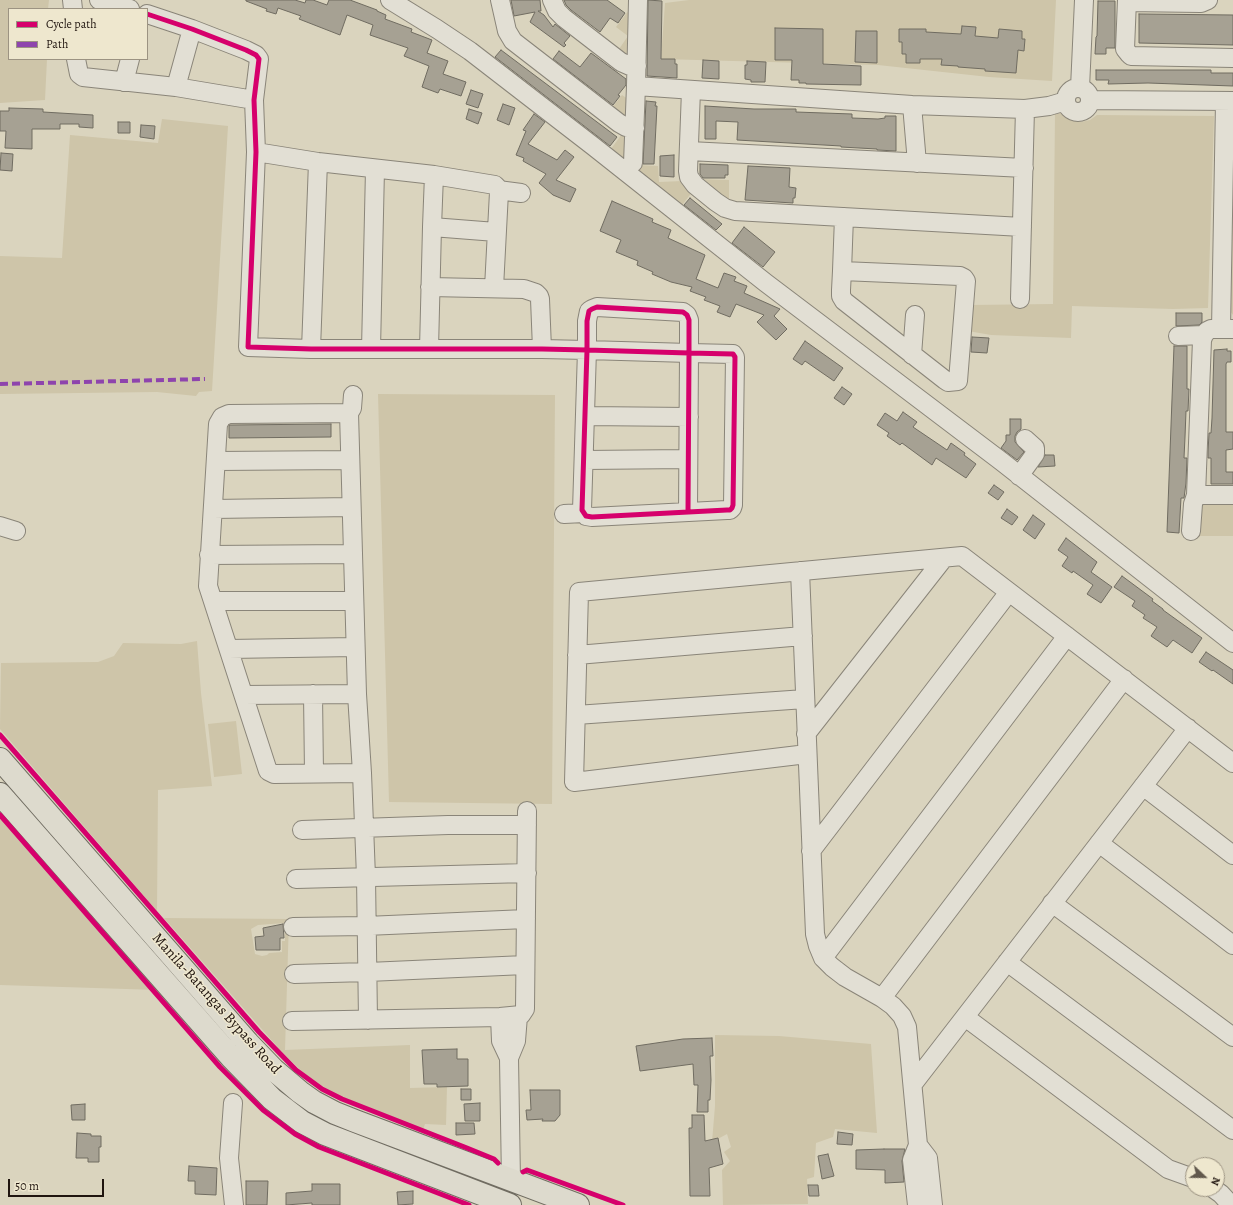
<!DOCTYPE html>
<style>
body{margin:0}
#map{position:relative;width:1233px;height:1205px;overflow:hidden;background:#dad4be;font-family:Alegreya,serif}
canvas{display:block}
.legend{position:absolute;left:8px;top:8px;width:140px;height:52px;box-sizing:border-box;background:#eee7ce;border:1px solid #9c9382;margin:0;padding:5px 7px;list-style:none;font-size:12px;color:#20150f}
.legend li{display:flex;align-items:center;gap:8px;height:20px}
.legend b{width:20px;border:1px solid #9c9382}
.north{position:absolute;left:1185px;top:1157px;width:40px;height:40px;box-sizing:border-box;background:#eee7ce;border:1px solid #9c9382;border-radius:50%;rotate:112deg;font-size:11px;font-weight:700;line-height:16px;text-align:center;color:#20150f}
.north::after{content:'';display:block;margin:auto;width:14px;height:18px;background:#61584c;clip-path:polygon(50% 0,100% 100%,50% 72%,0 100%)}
.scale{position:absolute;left:8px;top:1179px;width:96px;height:18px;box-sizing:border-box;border:2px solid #20150f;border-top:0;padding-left:5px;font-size:12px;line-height:14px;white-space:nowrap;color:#20150f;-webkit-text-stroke:3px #eee7ce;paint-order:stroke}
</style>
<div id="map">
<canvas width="1233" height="1205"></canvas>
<ul class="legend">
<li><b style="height:5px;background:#d6006c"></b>Cycle path</li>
<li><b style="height:5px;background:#8e44ad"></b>Path</li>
</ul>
<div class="north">N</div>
<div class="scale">50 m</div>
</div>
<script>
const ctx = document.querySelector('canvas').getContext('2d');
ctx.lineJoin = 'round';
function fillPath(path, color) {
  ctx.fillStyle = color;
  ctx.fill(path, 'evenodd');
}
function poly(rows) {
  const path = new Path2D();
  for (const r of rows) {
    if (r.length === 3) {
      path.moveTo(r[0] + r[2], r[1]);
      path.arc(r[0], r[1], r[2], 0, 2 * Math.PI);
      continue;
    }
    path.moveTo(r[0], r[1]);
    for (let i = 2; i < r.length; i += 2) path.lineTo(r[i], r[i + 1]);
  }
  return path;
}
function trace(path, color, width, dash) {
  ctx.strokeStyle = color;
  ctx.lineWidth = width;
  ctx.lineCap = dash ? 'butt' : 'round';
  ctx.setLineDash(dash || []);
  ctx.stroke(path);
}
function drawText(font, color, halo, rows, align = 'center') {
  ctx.font = font + ' Alegreya,serif';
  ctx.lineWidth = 3;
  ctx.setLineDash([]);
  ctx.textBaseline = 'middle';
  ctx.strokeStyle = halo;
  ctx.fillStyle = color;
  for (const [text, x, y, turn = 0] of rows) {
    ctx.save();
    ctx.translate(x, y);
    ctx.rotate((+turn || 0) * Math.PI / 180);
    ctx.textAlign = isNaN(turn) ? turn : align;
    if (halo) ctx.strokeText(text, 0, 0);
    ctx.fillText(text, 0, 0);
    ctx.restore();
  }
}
fillPath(poly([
 [0,0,49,0,48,9,9,9,9,59,47,59,45,100,0,103],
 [689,0,1056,0,1052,81,989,77,878,65,661,59,665,3],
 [629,10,631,12,631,51,627,56,617,52,628,36,616,27],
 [622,95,628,99,629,112,625,118,611,109],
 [1061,113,1070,119,1081,122,1090,120,1097,115,1214,116,1208,308,1173,309,1072,306,1071,338,991,335,968,331,970,305,1053,304,1055,114],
 [162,119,228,126,212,391,199,392,196,396,157,392,0,394,0,256,62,258,70,135,158,143],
 [1233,124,1233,315,1230,311],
 [622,134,626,136,625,166,608,153],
 [636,165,658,166,659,182,683,181,693,191,679,209,635,174],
 [697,179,729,180,729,202],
 [378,394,555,395,552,804,389,802],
 [1233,501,1233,536,1195,536,1198,503],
 [197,641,201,693,212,786,158,790,157,911,0,729,1,663,98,662,114,656,123,643,181,644],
 [236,721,242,774,214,777,208,724],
 [0,814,158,990,0,985],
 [164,918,289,919,285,1050,410,1045,410,1088,447,1087,446,1125,425,1124,423,1130,341,1097,309,1078,282,1052],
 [285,923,285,941,282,941,282,952,269,953,267,955,262,956,255,954,251,929,258,925],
 [715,1035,779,1036,871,1044,877,1133,835,1129,833,1137,816,1143,814,1177,807,1179,808,1204,723,1205,722,1170,730,1161,724,1152,731,1147,727,1134,712,1142,715,1106]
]), '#cec5a9');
const building = poly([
 [246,0,295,0,305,3,306,0,313,0,327,5,329,0,350,0,377,10,377,11,386,15,385,19,412,29,411,32,432,40,427,53,448,61,443,74,466,82,461,96,440,89,438,93,422,87,429,66,404,56,408,48,370,35,373,25,347,15,340,35,299,19,301,16,278,8,276,14,266,11,267,9,246,1,246,0],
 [511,0,540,0,541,11,538,11,544,15,553,27,555,24,570,36,564,43,566,45,564,47,530,22,535,12,514,16,511,0],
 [564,0,607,0,625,13,618,23,610,18,600,32,571,10,566,5,564,0],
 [648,0,662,1,661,59,675,59,675,64,677,64,677,78,647,76,648,0],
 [1098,1,1115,1,1115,48,1106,48,1106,54,1095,54,1096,37,1097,36,1098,1],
 [1139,14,1233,15,1233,45,1139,43,1139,14],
 [962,26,976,27,975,36,998,38,999,29,1022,31,1022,39,1025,39,1024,51,1018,50,1016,73,985,71,985,69,958,67,958,66,941,65,942,59,920,59,920,63,906,63,906,54,902,54,902,42,899,42,899,29,926,29,926,32,961,34,962,26],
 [775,28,823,29,823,64,861,66,861,85,806,84,806,83,799,83,799,80,791,80,792,60,775,60,775,28],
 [856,31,877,31,877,63,855,62,856,31],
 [501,50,617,137,610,146,495,57,501,50],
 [559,51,580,67,591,53,626,79,626,85,618,95,620,96,613,105,553,59,559,51],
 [703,60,719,61,719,79,702,78,703,60],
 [747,61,766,62,765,82,751,82,751,80,745,79,745,65,747,65,747,61],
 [1096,70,1211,70,1211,73,1233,73,1233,86,1148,83,1108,84,1109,80,1096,80,1096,70],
 [471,90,483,94,478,108,466,104,471,90],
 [646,101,656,102,655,106,657,106,654,164,643,164,646,101],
 [503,104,515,108,509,125,497,120,503,104],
 [705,106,754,109,796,109,796,112,852,114,852,118,878,119,885,118,885,116,896,116,896,151,877,150,877,149,841,147,841,146,737,140,738,122,716,121,716,139,705,139,705,106],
 [9,108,43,109,43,112,93,115,93,128,79,127,79,124,60,124,60,129,32,129,32,149,5,148,6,131,0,131,0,111,9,111,9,108],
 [469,109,482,113,478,124,466,119,469,109],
 [534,114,545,122,528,144,557,160,565,150,574,157,556,180,576,189,570,202,553,195,539,183,546,174,523,161,524,158,516,155,526,131,523,130,534,114],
 [118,122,130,122,130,133,118,133,118,122],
 [141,125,155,126,154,139,140,137,141,125],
 [1,153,13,154,12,171,0,170,1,153],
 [674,155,674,177,660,176,660,156,674,155],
 [700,164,728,165,728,175,725,175,725,178,703,178,700,174,700,164],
 [748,166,790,168,789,187,796,188,795,198,793,198,793,203,745,200,748,166],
 [690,198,722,224,716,230,684,205,690,198],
 [612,201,653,219,652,222,671,230,668,238,705,255,696,279,718,288,724,273,736,277,734,281,747,286,744,293,780,309,774,316,787,329,776,340,757,322,764,315,736,304,730,317,717,312,720,306,704,300,706,297,690,291,692,287,671,282,652,274,653,272,637,265,638,261,616,252,621,240,600,231,612,201],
 [744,227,775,252,763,267,732,243,744,227],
 [1176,313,1202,313,1202,322,1199,325,1176,326,1176,313],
 [972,337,989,338,987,353,971,352,972,337],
 [805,341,843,368,834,381,805,361,802,365,793,359,805,341],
 [1174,346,1187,346,1187,389,1189,389,1188,411,1186,411,1185,437,1184,458,1187,458,1186,483,1184,498,1181,498,1179,533,1167,532,1174,346],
 [1227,349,1227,351,1231,351,1231,362,1227,362,1226,364,1226,432,1233,432,1233,449,1226,450,1226,472,1233,472,1233,484,1211,484,1211,458,1208,458,1208,452,1209,433,1211,433,1212,418,1214,350,1227,349],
 [842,387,852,394,844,405,834,398,842,387],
 [903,412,917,422,913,427,947,450,951,443,965,453,964,455,976,464,966,478,936,458,932,465,902,443,900,445,887,436,889,433,877,425,885,413,897,421,903,412],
 [1010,419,1021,419,1021,429,1017,432,1015,436,1015,442,1024,452,1017,460,1001,448,1006,441,1006,435,1010,435,1010,419],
 [331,424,331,437,229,438,229,425,231,425,331,424],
 [1045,455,1054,455,1055,466,1038,467,1045,455],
 [994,485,1004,492,998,500,988,493,994,485],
 [1007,509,1018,517,1012,525,1001,518,1007,509],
 [1033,515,1045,524,1035,539,1023,530,1033,515],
 [1066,538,1097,562,1091,572,1112,587,1101,603,1087,594,1093,585,1073,571,1072,573,1062,566,1068,557,1058,550,1066,538],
 [1122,576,1153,599,1152,601,1163,609,1163,610,1202,638,1192,653,1173,640,1167,647,1151,636,1157,627,1143,618,1145,615,1132,606,1135,601,1114,587,1122,576],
 [1206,652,1233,670,1233,684,1213,670,1212,671,1199,662,1206,652],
 [283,924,284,938,280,938,280,950,256,950,255,937,264,936,263,928,283,924],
 [712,1038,713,1056,710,1056,711,1080,710,1100,708,1100,708,1112,697,1112,698,1085,694,1085,693,1064,640,1071,636,1046,683,1039,712,1038],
 [457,1049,457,1059,468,1059,468,1086,437,1087,437,1084,424,1084,422,1050,457,1049],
 [461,1089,471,1089,471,1100,461,1100,461,1089],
 [530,1090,560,1090,560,1115,555,1121,542,1121,543,1119,527,1120,526,1110,531,1110,530,1090],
 [480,1103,480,1121,465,1121,464,1104,480,1103],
 [85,1104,85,1120,72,1120,71,1105,85,1104],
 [692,1115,704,1115,705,1141,718,1138,723,1164,709,1168,710,1196,690,1196,689,1128,692,1128,692,1115],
 [456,1123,474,1123,475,1134,456,1135,456,1123],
 [838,1132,853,1134,852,1145,837,1144,838,1132],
 [77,1133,91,1134,91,1136,101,1136,101,1147,99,1147,99,1162,88,1162,88,1158,76,1158,77,1133],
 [884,1149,905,1149,902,1161,904,1182,885,1183,885,1170,856,1169,856,1150,884,1149],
 [828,1154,834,1176,822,1179,818,1156,828,1154],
 [189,1166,217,1168,216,1195,195,1194,195,1181,188,1181,189,1166],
 [246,1181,268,1181,267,1205,246,1205,246,1181],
 [312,1184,340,1184,340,1205,312,1205,312,1203,286,1205,286,1193,312,1191,312,1184],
 [808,1185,818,1185,819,1196,809,1196,808,1185],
 [413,1191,413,1204,398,1205,397,1192,413,1191]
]);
fillPath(building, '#a6a193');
trace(building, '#706c61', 1);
const minor = poly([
 [72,0,73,9],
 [99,0,130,9],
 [390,0,437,29,470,51,593,146,766,283,1001,461,1233,643],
 [500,0,507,31,513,41,619,123,626,127,635,128],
 [552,0,557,11,564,18,621,62,630,66,637,66],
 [1127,0,1125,49,1129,54,1131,56,1233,58],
 [1127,2,1201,3,1208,0],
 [147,14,192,29,246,50,256,55,259,59,254,100,256,152,248,347,311,349,542,349,587,350,689,353,733,354,735,357,733,505,732,508,730,510,727,510,592,517,586,516,582,510,587,350,587,321,589,311,592,309,597,307,683,312,687,315,689,320,689,353,688,512],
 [76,59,79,74,83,77,176,87,254,100],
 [124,82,130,59],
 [636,86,912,105,1025,109,1049,106,1066,101],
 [176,87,192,29],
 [1080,88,1084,0],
 [1078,100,12],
 [691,90,688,171,689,177,695,185,716,202,725,208,735,211,1022,227],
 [1090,100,1233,101],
 [1225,102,1221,329,1233,329],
 [912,105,917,163],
 [689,151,1024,168],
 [256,152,318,162,434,175,495,185,498,188,499,192,494,288],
 [633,163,636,86,638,0],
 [498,190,521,193],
 [432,227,496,232],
 [842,271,960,276,964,278,966,281,958,381,948,382,945,380,844,301,841,296,841,290,842,271,844,217],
 [430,287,524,289,536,293,539,296,540,299,542,349],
 [1020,299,1025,109],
 [1178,336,1204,335],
 [311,349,318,162],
 [371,349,375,169],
 [429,349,432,227,434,175],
 [912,355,915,315],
 [353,395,352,408,349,413,357,694,362,773,366,877,368,1020],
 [349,413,229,414,222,417,218,424,208,586,268,771,274,774,362,773],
 [585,416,689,417],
 [584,460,688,459],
 [217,461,350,460],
 [1019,476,1035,454,1035,448,1025,439],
 [1196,495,1233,495],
 [213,509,351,507],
 [564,514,584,513],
 [0,526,16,531],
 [1191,531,1193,504,1196,495,1202,340,1204,335,1207,331,1211,329,1221,329],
 [209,555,353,554],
 [800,571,815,934,818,946,823,958,832,967,845,977,882,998,893,1006,902,1016,907,1027,918,1145,912,1160,917,1205],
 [213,601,354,601],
 [229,649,355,647],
 [577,655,803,636],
 [313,694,314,773],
 [244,695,357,694],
 [576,715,805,699],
 [806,734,944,558],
 [807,754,574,782,579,592,962,556,1233,763],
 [1143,786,1233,855],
 [302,830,448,825,527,825],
 [1099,843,1233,945],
 [811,851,1009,592],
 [296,879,527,873],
 [1052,903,1233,1037],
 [293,927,366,926,526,919],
 [823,958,1067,636],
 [1007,962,1233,1130],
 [294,974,368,972,525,965],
 [882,998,1124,679],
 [500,1017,501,1041,509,1058],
 [965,1017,1168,1169,1193,1178],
 [292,1021,500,1017,521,1015,525,1009,527,811],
 [913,1084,1188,728],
 [233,1103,229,1158,234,1205],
 [918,1145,928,1158,933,1205],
 [511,1181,509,1058,516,1041,518,1016],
 [1214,1189,1221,1194,1231,1205]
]);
const major = poly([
 [0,759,248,1043,274,1070,300,1092,314,1102,335,1113,355,1121,578,1205],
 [0,794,231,1057,272,1099,302,1122,325,1134,510,1205]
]);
trace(minor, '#8a8579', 20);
trace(major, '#706c61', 24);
trace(minor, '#e2dfd4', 18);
trace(major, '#dddacd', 22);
trace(poly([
 [0,384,205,379]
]), '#8e44ad', 4, [8, 4]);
trace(poly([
 [147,14,192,29,246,50,256,55,259,59,254,100,256,152,248,347,311,349,542,349,587,350,689,353,733,354,735,357,733,505,732,508,730,510,727,510,592,517,586,516,582,510,587,350,587,321,589,311,592,309,597,307,683,312,687,315,689,320,689,353,688,512],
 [0,735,259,1032,296,1070,322,1089,342,1099,467,1148,494,1159,498,1163],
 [0,815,220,1067,263,1110,295,1134,319,1147,469,1205],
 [523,1172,527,1170,623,1205]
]), '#d6006c', 5);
drawText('15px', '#20150f', '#eee7ce', [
 ["Manila-Batangas Bypass Road",216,1004,48]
]);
</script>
